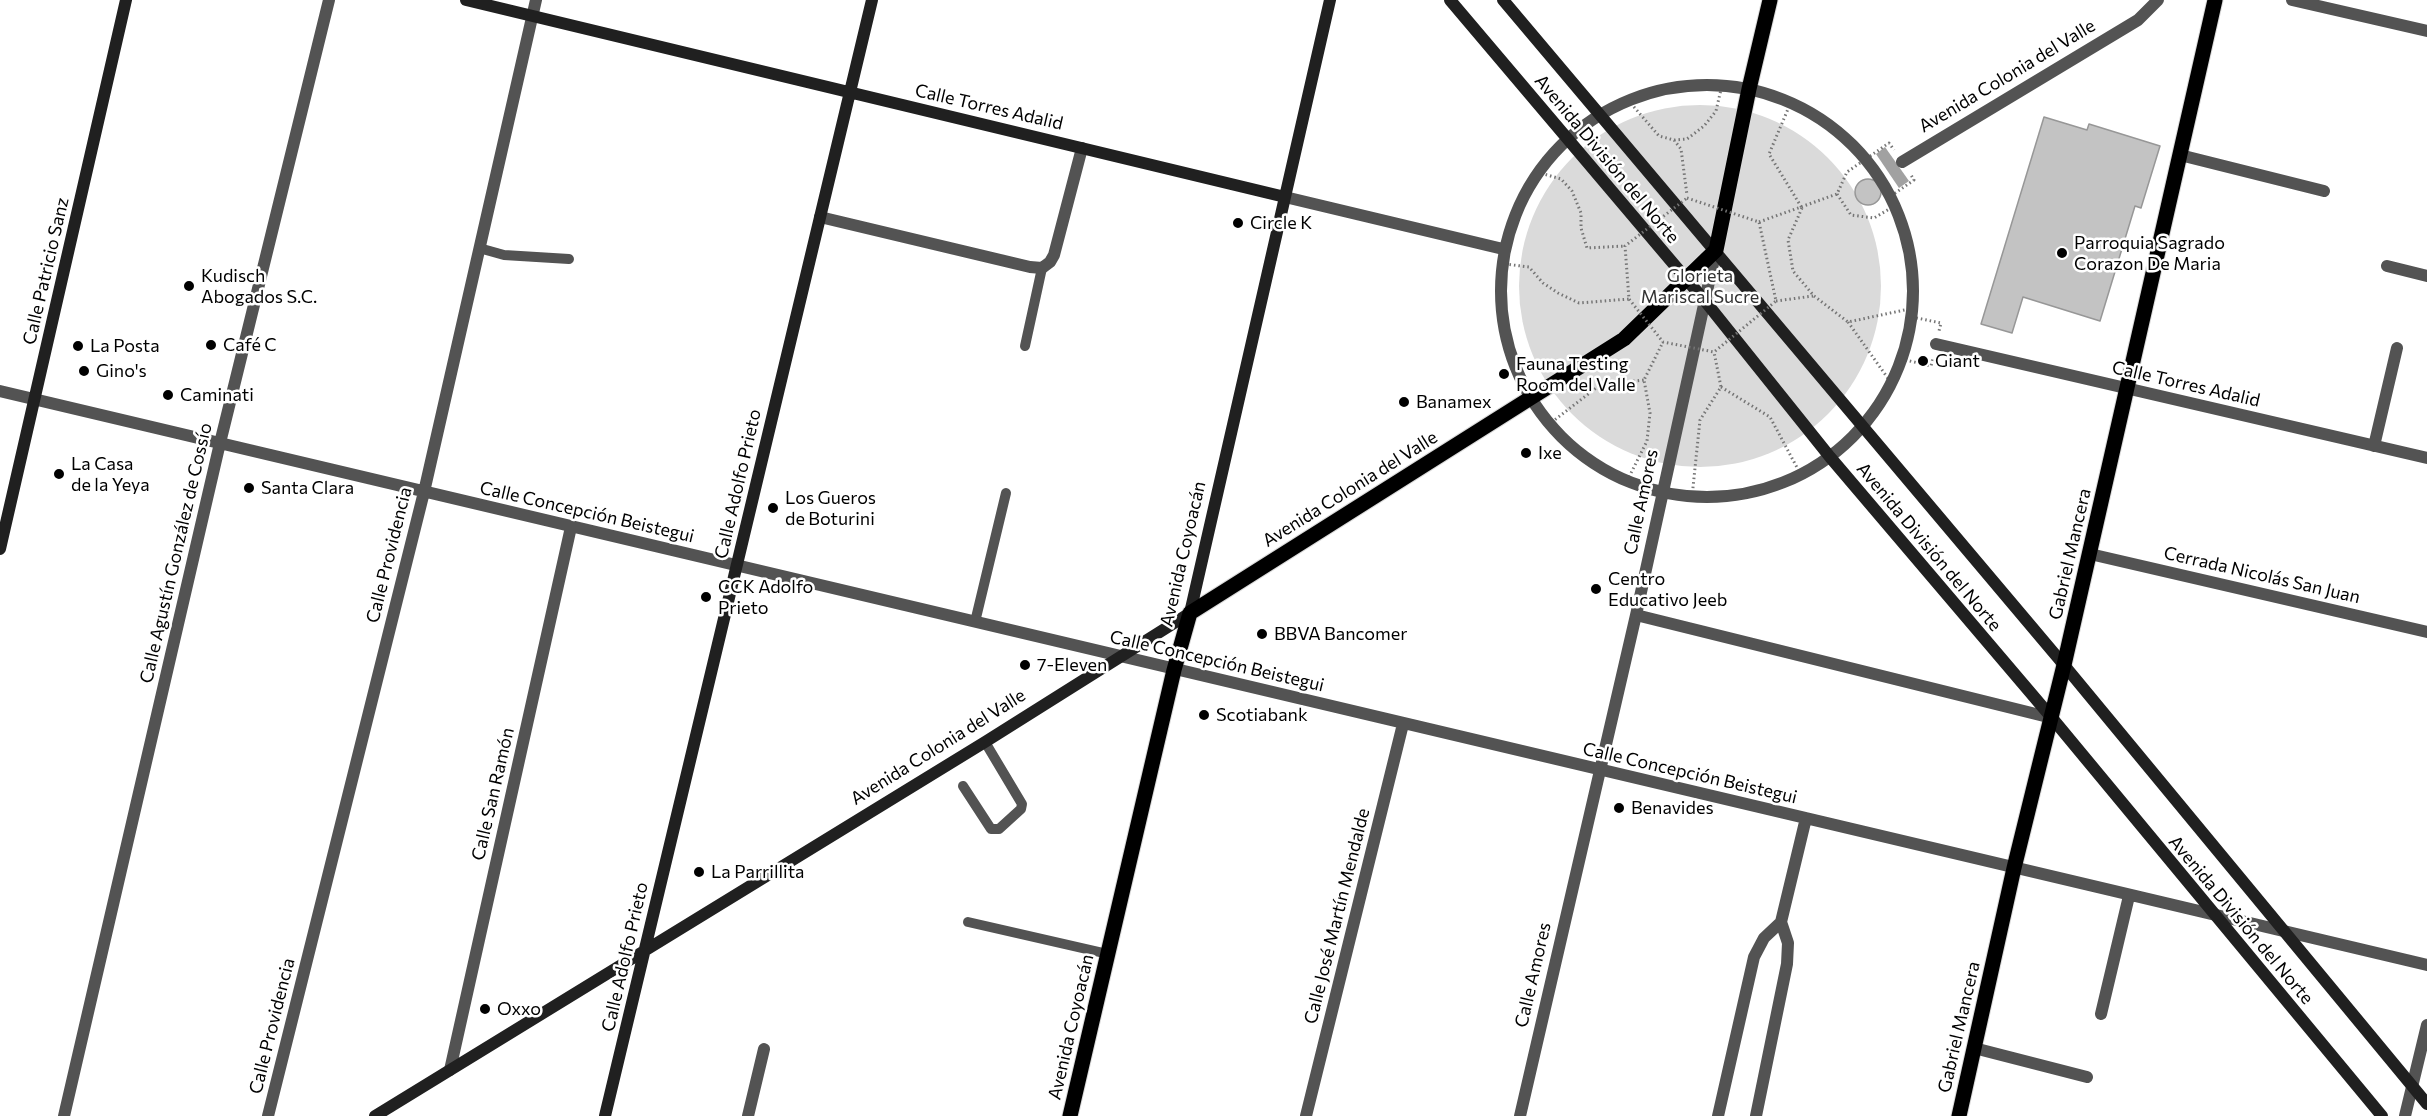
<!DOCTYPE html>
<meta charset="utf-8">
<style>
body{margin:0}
canvas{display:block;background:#fff}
</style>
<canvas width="2427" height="1116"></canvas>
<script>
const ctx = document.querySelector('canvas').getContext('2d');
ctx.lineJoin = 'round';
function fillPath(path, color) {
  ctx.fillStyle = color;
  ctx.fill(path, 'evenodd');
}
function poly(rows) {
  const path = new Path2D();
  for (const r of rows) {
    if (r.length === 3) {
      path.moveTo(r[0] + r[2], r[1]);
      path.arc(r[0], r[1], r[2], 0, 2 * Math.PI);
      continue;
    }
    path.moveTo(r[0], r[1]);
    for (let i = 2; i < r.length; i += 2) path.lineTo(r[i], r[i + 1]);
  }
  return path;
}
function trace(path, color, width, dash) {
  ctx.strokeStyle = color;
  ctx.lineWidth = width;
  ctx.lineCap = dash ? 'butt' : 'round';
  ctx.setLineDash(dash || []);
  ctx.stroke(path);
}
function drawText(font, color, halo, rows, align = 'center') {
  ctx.font = font + ' Commissioner,sans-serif';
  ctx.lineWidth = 5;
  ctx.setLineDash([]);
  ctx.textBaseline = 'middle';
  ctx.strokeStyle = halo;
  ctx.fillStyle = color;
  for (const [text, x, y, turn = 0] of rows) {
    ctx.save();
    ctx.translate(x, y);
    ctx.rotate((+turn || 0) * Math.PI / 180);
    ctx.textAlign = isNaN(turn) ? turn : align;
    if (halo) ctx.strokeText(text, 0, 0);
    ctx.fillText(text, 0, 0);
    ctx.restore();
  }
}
fillPath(poly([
 [1700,286,181]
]), '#dadada');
fillPath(poly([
 [1885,147,1909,181,1899,188,1876,154]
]), '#a1a1a1');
const building = poly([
 [2044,117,2087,130,2089,124,2160,146,2141,208,2135,206,2100,321,2023,297,2012,333,1981,324,2044,117],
 [1868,192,13]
]);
fillPath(building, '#c3c3c3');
trace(building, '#979797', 1.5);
const primary = poly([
 [1070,1116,1174,670,1190,613,1624,339,1716,250,1749,89,1770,0],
 [1959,1116,2014,868,2064,665,2215,0]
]);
trace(primary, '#dbdbdb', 17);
trace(poly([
 [1628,100,1659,136,1674,140,1681,149,1687,195],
 [1791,102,1769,154,1802,208],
 [1674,140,1687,139,1704,126,1716,111,1722,85],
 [1537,172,1561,179,1572,191,1581,213,1581,228,1587,248,1625,246],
 [1837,194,1851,215,1874,218,1896,205],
 [1891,196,1914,180,1911,175],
 [1802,208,1788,240,1793,271,1814,296,1848,322,1914,308],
 [1759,222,1837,194,1847,172,1889,143,1894,150],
 [1505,264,1529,267,1543,283,1558,293,1579,303,1629,299],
 [1776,301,1813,296],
 [1912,317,1941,323,1939,331],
 [1848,322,1892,384],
 [1901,359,1931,366,1933,358],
 [1721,387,1770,417,1801,475],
 [1548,425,1600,385,1644,380],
 [1627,481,1647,441,1650,413,1644,380,1663,342],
 [1692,497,1700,420,1721,387,1714,352]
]), '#757575', 3, [1.5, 3]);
trace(poly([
 [479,248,504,255,569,259],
 [1025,346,1042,268],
 [975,622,1006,493],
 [963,786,991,829,999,829,1021,809,1022,804,985,742],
 [968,922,1108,954]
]), '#535353', 10);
trace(poly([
 [2292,0,2427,31],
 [1707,291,206],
 [2180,155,2324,191],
 [1902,162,2138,20,2158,0],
 [1285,197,1503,249],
 [820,217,1030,267,1042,268,1050,262,1054,255,1082,148],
 [2387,266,2427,276],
 [1936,344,2427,458],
 [0,391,2427,965],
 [2374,446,2397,348],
 [2090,554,2427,632],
 [1636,615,2052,718],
 [2101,1014,2129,896],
 [1974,1048,2087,1077],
 [450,1070,571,527],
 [64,1116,220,443,329,0],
 [268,1116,424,492,536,0],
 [748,1116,764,1049],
 [1306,1116,1403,724],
 [1520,1116,1636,615,1716,250],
 [1718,1116,1754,957,1764,938,1781,922],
 [1756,1116,1787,964,1788,943,1781,922,1806,818],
 [2405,1116,2427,1025]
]), '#535353', 12);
trace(poly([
 [466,0,1285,197],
 [1450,0,1705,301,1830,457,2052,718,2382,1116],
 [1503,0,2064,665,2427,1104],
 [0,549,126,0],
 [375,1116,985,742,1190,613,1330,0],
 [605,1116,872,0]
]), '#202020', 12);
trace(primary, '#000', 15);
trace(poly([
 [1687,198,1759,222,1776,301,1714,352,1663,342,1629,299,1625,246,1687,198]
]), '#757575', 3, [1.5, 3]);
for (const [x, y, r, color] of [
 [1238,223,6,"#000"],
 [2062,253,6,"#000"],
 [189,286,6,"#000"],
 [211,345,6,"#000"],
 [78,346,6,"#000"],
 [1923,361,6,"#000"],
 [84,371,6,"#000"],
 [1504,374,6,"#000"],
 [168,395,6,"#000"],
 [1404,402,6,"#000"],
 [1526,453,6,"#000"],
 [59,474,6,"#000"],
 [249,488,6,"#000"],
 [773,508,6,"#000"],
 [1596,589,6,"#000"],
 [706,597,6,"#000"],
 [1262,634,6,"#000"],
 [1025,665,6,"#000"],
 [1204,715,6,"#000"],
 [1619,808,6,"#000"],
 [699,872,6,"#000"],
 [485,1009,6,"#000"]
]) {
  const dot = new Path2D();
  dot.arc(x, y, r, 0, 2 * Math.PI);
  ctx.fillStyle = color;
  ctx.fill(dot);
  trace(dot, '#fff', 2);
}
drawText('18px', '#000', '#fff', [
 ["Avenida Colonia del Valle",2007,76,-31],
 ["Calle Torres Adalid",989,107,13],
 ["Avenida División del Norte",1607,159,50],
 ["Calle Patricio Sanz",46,271,-77],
 ["Calle Torres Adalid",2186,384,13],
 ["Calle Adolfo Prieto",738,484,-77],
 ["Avenida Colonia del Valle",1350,489,-32],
 ["Calle Amores",1641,502,-78],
 ["Calle Concepción Beistegui",587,512,13],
 ["Avenida División del Norte",1929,547,50],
 ["Calle Agustín González de Cossío",176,553,-77],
 ["Avenida Coyoacán",1183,554,-77],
 ["Gabriel Mancera",2070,554,-77],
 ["Calle Providencia",389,555,-76],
 ["Cerrada Nicolás San Juan",2262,575,13],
 ["Calle Concepción Beistegui",1217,661,13],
 ["Avenida Colonia del Valle",938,747,-32],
 ["Calle Concepción Beistegui",1690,773,13],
 ["Calle San Ramón",493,794,-77],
 ["Calle José Martín Mendalde",1337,916,-76],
 ["Avenida División del Norte",2241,920,50],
 ["Calle Adolfo Prieto",625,957,-77],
 ["Calle Amores",1533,975,-77],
 ["Calle Providencia",272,1026,-76],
 ["Avenida Coyoacán",1071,1027,-77],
 ["Gabriel Mancera",1959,1027,-77]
]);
drawText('18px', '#000', '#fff', [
 ["Circle K",1250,223],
 ["Parroquia Sagrado",2074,243],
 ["Corazon De Maria",2074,264],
 ["Kudisch",201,276],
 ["Abogados S.C.",201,297],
 ["Café C",223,345],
 ["La Posta",90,346],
 ["Giant",1935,361],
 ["Fauna Testing",1516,364],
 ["Room del Valle",1516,385],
 ["Gino's",96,371],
 ["Caminati",180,395],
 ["Banamex",1416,402],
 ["Ixe",1538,453],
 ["La Casa",71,464],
 ["de la Yeya",71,485],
 ["Santa Clara",261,488],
 ["Los Gueros",785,498],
 ["de Boturini",785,519],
 ["Centro",1608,579],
 ["Educativo Jeeb",1608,600],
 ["CCK Adolfo",718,587],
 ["Prieto",718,608],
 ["BBVA Bancomer",1274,634],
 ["7-Eleven",1037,665],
 ["Scotiabank",1216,715],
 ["Benavides",1631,808],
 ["La Parrillita",711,872],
 ["Oxxo",497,1009]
], 'left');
drawText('18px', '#313131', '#fff', [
 ["Glorieta",1700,276],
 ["Mariscal Sucre",1700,297]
]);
</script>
